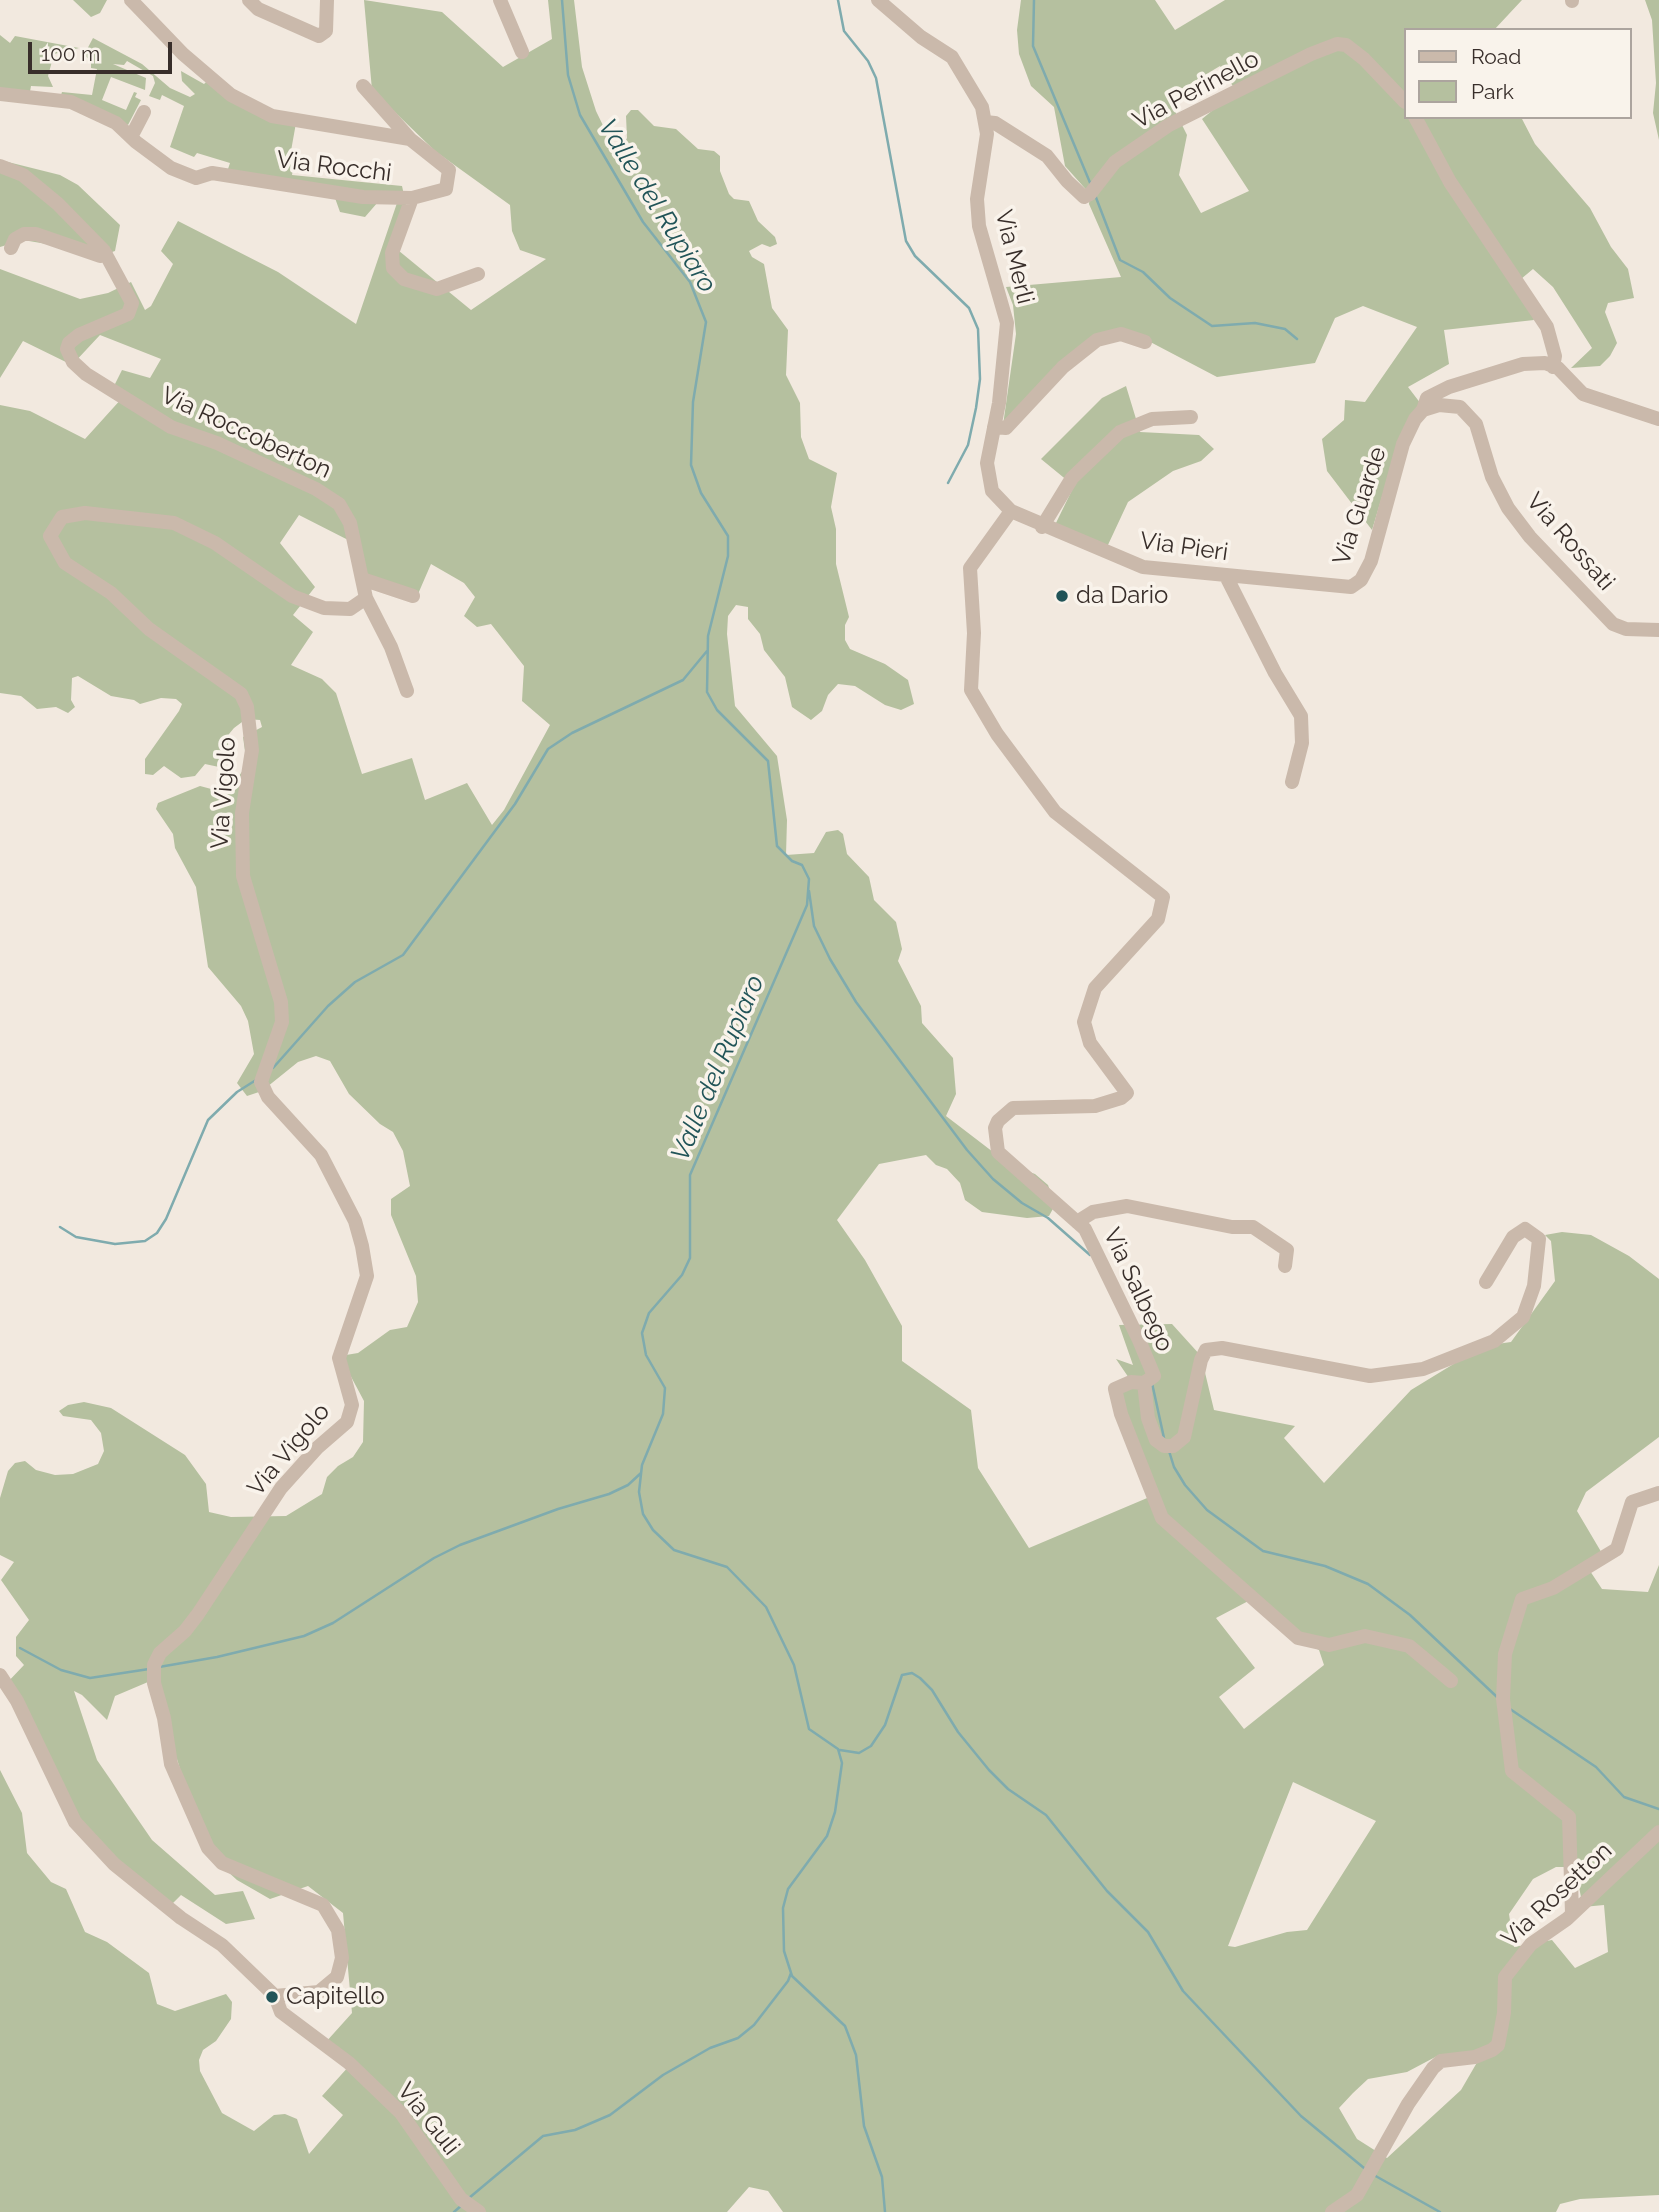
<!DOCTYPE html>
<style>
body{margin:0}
#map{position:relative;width:1659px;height:2212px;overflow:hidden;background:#f2e9df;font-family:Raleway,sans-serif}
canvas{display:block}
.legend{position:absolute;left:1404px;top:28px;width:228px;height:91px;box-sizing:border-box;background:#f9f3eb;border:2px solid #aca49e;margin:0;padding:9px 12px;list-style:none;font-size:21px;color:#382e2a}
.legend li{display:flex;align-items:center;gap:14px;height:35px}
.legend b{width:35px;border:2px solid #aca49e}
.scale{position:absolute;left:28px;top:42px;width:144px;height:32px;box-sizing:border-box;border:4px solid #382e2a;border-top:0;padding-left:9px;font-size:21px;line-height:24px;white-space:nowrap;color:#382e2a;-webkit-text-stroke:5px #f9f3eb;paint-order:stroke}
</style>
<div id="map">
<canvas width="1659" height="2212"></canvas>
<ul class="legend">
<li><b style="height:9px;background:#cab9ab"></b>Road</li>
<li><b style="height:19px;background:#b5c09f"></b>Park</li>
</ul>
<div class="scale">100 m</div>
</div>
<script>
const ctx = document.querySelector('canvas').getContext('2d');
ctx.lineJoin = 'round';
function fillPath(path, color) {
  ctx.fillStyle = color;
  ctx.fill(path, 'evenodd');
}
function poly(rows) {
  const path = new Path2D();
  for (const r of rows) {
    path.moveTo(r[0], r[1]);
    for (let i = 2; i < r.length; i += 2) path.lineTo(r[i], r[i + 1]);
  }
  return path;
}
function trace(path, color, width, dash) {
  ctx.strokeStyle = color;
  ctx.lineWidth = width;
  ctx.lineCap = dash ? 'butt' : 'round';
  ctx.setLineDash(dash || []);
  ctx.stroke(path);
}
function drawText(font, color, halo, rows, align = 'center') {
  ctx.font = font + ' Raleway,sans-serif';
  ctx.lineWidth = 7;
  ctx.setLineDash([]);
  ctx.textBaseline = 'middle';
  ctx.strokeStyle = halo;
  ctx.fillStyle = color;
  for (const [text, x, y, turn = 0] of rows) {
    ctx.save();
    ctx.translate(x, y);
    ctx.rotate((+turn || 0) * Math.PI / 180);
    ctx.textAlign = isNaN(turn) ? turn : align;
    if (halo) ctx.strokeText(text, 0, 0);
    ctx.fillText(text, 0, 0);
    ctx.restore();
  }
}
fillPath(poly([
 [73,0,107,0,100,13,91,17],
 [364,0,442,12,503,67,552,39,548,0,574,0,582,67,596,111,613,146,623,146,627,138,626,116,631,110,638,110,654,126,676,129,698,149,714,151,720,156,720,171,729,194,734,199,749,201,758,221,775,237,777,244,770,247,762,244,749,251,752,257,764,264,772,308,788,330,786,375,800,403,801,437,809,459,837,473,831,507,836,529,836,564,849,617,845,625,845,640,850,649,885,664,908,680,914,704,901,710,885,705,855,686,838,684,828,695,822,711,811,720,792,707,785,677,764,650,760,634,748,619,748,607,736,605,728,616,727,634,735,706,777,756,787,820,786,855,814,853,826,832,838,830,843,834,847,854,869,877,874,900,896,922,902,949,898,961,921,1006,922,1023,953,1058,956,1094,946,1116,1010,1165,1035,1174,1048,1185,1055,1205,1049,1216,1027,1218,982,1212,965,1200,960,1183,947,1169,936,1165,926,1155,879,1164,837,1220,865,1260,902,1326,902,1361,971,1410,978,1468,1029,1548,1159,1493,1119,1398,1131,1381,1116,1359,1133,1365,1119,1325,1172,1324,1201,1356,1214,1410,1295,1426,1284,1438,1324,1483,1411,1390,1483,1346,1511,1342,1555,1281,1551,1241,1545,1235,1562,1232,1591,1235,1629,1256,1659,1279,1659,1437,1586,1492,1577,1511,1603,1555,1586,1565,1602,1589,1648,1592,1659,1565,1659,2195,1580,2199,1560,2204,1556,2212,783,2212,768,2191,749,2187,727,2212,0,2212,0,1770,22,1813,27,1853,51,1882,66,1889,85,1932,107,1942,149,1973,157,2004,175,2011,226,1994,232,2002,231,2019,216,2041,203,2050,199,2060,200,2071,222,2113,254,2131,274,2115,285,2114,297,2119,309,2154,343,2115,322,2096,350,2065,325,2043,352,2013,343,1913,308,1886,270,1899,237,1880,205,1851,166,1723,148,1682,115,1696,107,1720,82,1695,74,1691,97,1760,152,1840,215,1895,243,1891,255,1919,226,1924,181,1895,167,1909,70,1816,4,1686,24,1665,16,1656,16,1637,29,1620,1,1580,14,1562,0,1555,0,1498,8,1471,15,1463,25,1461,36,1470,55,1475,73,1474,98,1464,104,1451,101,1433,91,1420,63,1416,59,1411,68,1405,84,1402,111,1408,185,1455,206,1484,209,1512,231,1517,286,1516,322,1494,327,1477,338,1466,353,1457,363,1442,364,1401,340,1356,358,1353,390,1330,407,1327,418,1302,416,1276,391,1215,391,1199,410,1186,403,1151,393,1132,380,1124,349,1094,330,1061,316,1056,298,1062,262,1091,247,1096,237,1083,254,1054,248,1021,241,1006,208,967,196,887,175,848,173,834,156,809,158,803,200,786,215,790,230,788,247,765,243,737,262,727,260,720,246,719,234,728,229,734,226,763,219,767,205,764,195,776,181,778,164,766,153,775,145,774,145,759,179,711,182,704,176,699,161,698,140,704,134,700,111,696,78,676,72,678,71,700,75,707,68,713,56,707,37,709,21,696,0,693,0,405,30,411,85,439,123,397,114,386,122,370,150,378,161,359,100,335,72,365,23,341,0,378,0,269,80,299,108,293,131,282,145,310,151,306,173,264,161,251,178,221,278,272,356,324,397,203,378,202,365,217,340,212,335,198,228,169,230,163,197,153,194,157,170,147,184,106,162,95,160,100,149,96,155,83,153,76,127,61,124,65,113,64,146,78,145,90,111,77,102,100,126,110,134,92,137,93,135,97,141,100,128,125,61,95,62,92,92,95,97,69,91,68,91,61,84,55,93,38,142,64,170,88,190,97,195,94,182,81,181,71,204,84,210,78,296,123,289,162,294,163,292,175,402,186,406,204,393,246,471,310,546,259,520,250,512,231,510,205,435,151,372,90],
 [299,515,356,544,368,579,418,594,431,564,464,583,475,597,464,616,477,627,491,624,524,666,522,701,550,725,504,810,492,825,467,783,425,800,412,758,362,774,336,693,322,679,291,665,313,632,293,615,315,587,280,543],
 [1254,1598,1298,1638,1319,1650,1324,1665,1244,1729,1219,1697,1255,1668,1216,1618],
 [1293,1782,1376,1821,1307,1930,1287,1932,1235,1947,1228,1946],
 [1556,1867,1575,1867,1583,1907,1604,1905,1608,1952,1575,1968,1552,1940,1514,1947,1509,1914,1533,1879],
 [1441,2054,1466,2054,1479,2059,1461,2090,1387,2158,1357,2139,1339,2108,1353,2093,1368,2079,1407,2072],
 [1021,0,1155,0,1175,30,1225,0,1522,0,1494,30,1405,30,1405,117,1521,117,1535,144,1590,208,1611,247,1628,269,1634,298,1608,303,1605,312,1617,343,1610,356,1600,366,1571,368,1592,348,1553,287,1533,269,1521,279,1534,320,1444,330,1449,364,1408,387,1421,404,1395,454,1372,530,1327,471,1322,439,1344,420,1345,400,1365,402,1417,327,1363,306,1335,318,1315,363,1217,377,1137,335,1094,340,1003,425,1016,334,1013,305,1006,287,1121,277,1089,204,1090,194,1065,166,1054,107,1031,86,1019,54,1017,30],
 [1220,66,1236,91,1202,119,1249,191,1201,213,1179,175,1187,135,1168,97],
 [1645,0,1659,0,1659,140,1653,113,1656,83,1652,20],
 [0,35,10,43,15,36,79,48,54,54,48,76,53,87,31,86,29,97,0,94],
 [0,160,60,175,78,185,120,225,115,251,106,254,23,240,0,247],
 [1126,386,1140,432,1199,435,1214,449,1201,461,1173,471,1128,502,1107,547,1055,525,1074,486,1041,459,1102,398]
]), '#b5c09f');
trace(poly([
 [562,0,568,75,580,115,643,222,690,282,706,322,693,402,691,465,701,493,728,536,728,556,708,636,707,692,717,710,768,761,777,846,792,861,802,865,809,879,807,905,795,933,690,1175,690,1258,682,1275,649,1313,642,1333,646,1355,665,1388,663,1414,642,1465,639,1492,643,1514,653,1530,674,1550,727,1567,766,1607,794,1665,809,1729,838,1749,842,1763,835,1812,827,1836,788,1889,783,1908,784,1951,792,1976,845,2026,856,2055,864,2126,882,2177,885,2212],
 [838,0,844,31,868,61,876,78,906,241,915,256,969,308,978,329,980,379,976,408,968,445,948,483],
 [1034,0,1033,46,1091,185],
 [1095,195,1120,260,1143,272,1170,298,1212,326,1255,323,1285,329,1297,339],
 [809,891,814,926,830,959,856,1002,967,1150,993,1179,1022,1203,1048,1218,1090,1255],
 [273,1068,328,1006,355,982,403,955,515,804,548,749,572,733,683,680,707,651],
 [60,1227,76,1237,115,1244,145,1241,157,1233,166,1219,208,1120,237,1092,256,1080],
 [1152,1383,1164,1438],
 [1169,1451,1174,1467,1185,1485,1207,1510,1263,1551,1325,1566,1368,1584,1410,1615,1497,1697],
 [20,1648,61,1670,90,1678,149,1669],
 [159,1667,217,1657,304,1636,333,1623,434,1558,460,1545,558,1509,609,1494,628,1485,641,1473],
 [1510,1709,1596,1767,1624,1797,1659,1809],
 [840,1750,859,1753,871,1746,885,1725,902,1675,912,1673,920,1678,932,1690,958,1732,989,1770,1008,1789,1046,1815,1107,1891,1148,1932,1183,1991,1301,2116,1364,2168],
 [1372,2174,1440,2212],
 [469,2198,543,2136,575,2130,610,2115,663,2075,710,2048,738,2038,754,2025,788,1981,791,1973],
 [454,2212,462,2205]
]), '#7fabae', 2.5);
trace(poly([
 [131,0,183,54,231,95,272,116,410,139],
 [249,0,258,9,319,36,326,31,327,0],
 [500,0,522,52],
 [878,0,921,37,952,57,982,107,987,134,977,199,979,226,1007,323,999,403,987,463,992,491,1011,511,1143,567,1351,587,1361,580,1371,561,1403,444,1415,419,1423,410,1439,405,1460,407,1476,424,1492,477,1508,508,1530,537,1613,624,1626,629,1659,630],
 [1572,0,1572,1],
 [0,94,71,102,116,123,136,142,171,168,196,178,212,173,363,197,412,198,446,189,449,170,410,139,363,86],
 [1415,117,1450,182,1547,327,1555,356,1553,367],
 [985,122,995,123,1047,156,1067,181,1084,197,1090,194,1115,162,1169,125,1311,54,1337,44,1346,45,1364,59,1405,102],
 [131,137,144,112],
 [0,166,23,175,58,204,104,251,132,303,128,314,79,335,69,343,67,349,73,362,86,374,171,427,217,443,316,489,339,504,350,523,366,598,391,647,407,691],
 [412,198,392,253,393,268,404,279,437,289,478,274],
 [11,248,15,239,24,234,36,234,100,256,106,254],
 [1423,410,1427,398,1449,387,1523,364,1545,363,1558,368,1583,394,1659,419],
 [994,427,1006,428,1063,367,1097,340,1121,334,1145,342],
 [1011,511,970,568,974,633,971,690,997,734,1055,812,1163,897,1158,919,1095,988,1084,1022,1090,1043,1127,1093,1121,1098,1095,1106,1013,1108,998,1121,995,1128,998,1152,1085,1229,1139,1340,1154,1376,1144,1383,1131,1382,1115,1389,1121,1414,1162,1518,1298,1638,1329,1645,1365,1636,1409,1646,1451,1681],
 [1042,527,1072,478,1120,432,1152,419,1191,417],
 [1226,576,1275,673,1301,716,1302,743,1292,782],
 [362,579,413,596],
 [1077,1222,1093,1212,1127,1206,1232,1227,1253,1227,1287,1250,1285,1266],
 [1144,1383,1148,1418,1156,1440,1164,1446,1173,1446,1184,1437,1201,1360,1206,1350,1222,1348,1370,1376,1423,1369,1494,1341,1523,1317,1534,1286,1539,1239,1525,1229,1513,1237,1486,1282],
 [0,1675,17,1701,75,1822,114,1864,181,1918,222,1945,275,1996,319,1992,337,1977,342,1958,338,1930,323,1905,222,1863,208,1848,171,1764,164,1718,154,1683,154,1665,160,1653,185,1631,198,1614,281,1488,317,1448,347,1422,352,1405,339,1358,367,1276,362,1246,355,1221,321,1155,268,1097,261,1082,282,1022,281,1002,243,876,242,813,252,750,247,707,241,694,149,629,111,593,65,563,50,536,62,517,85,513,174,523,215,543,292,596,324,608,350,609,366,598],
 [1572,1913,1569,1817,1512,1771,1503,1699,1505,1654,1522,1599,1553,1588,1617,1549,1632,1502,1659,1493],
 [275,1996,281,2012,349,2063,401,2113,461,2199,479,2212],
 [1332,2212,1357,2195,1408,2104,1433,2068,1441,2061,1475,2057,1492,2050,1498,2045,1504,2013,1505,1977,1531,1944,1567,1919,1659,1832]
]), '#cab9ab', 14);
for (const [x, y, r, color] of [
 [1062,596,7,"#215458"],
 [272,1997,7,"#215458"]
]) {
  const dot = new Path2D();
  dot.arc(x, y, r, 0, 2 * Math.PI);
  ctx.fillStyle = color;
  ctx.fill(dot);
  trace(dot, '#f9f3eb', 2.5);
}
drawText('24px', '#382e2a', '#f9f3eb', [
 ["Via Perinello",1196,90,-28],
 ["Via Rocchi",334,167,7],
 ["Via Merli",1014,257,76],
 ["Via Roccoberton",246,433,25],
 ["Via Guarde",1360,506,-72],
 ["Via Rossati",1570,542,49],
 ["Via Pieri",1184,547,8],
 ["Via Vigolo",224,793,-86],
 ["Via Salbego",1138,1290,65],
 ["Via Vigolo",289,1450,-50],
 ["Via Rosetton",1557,1895,-43],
 ["Via Guli",428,2119,52]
]);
drawText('24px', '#382e2a', '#f9f3eb', [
 ["da Dario",1076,596],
 ["Capitello",286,1997]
], 'left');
drawText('italic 26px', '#215458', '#f9f3eb', [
 ["Valle del Rupiaro",657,206,58],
 ["Valle del Rupiaro",718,1068,-67]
]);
</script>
